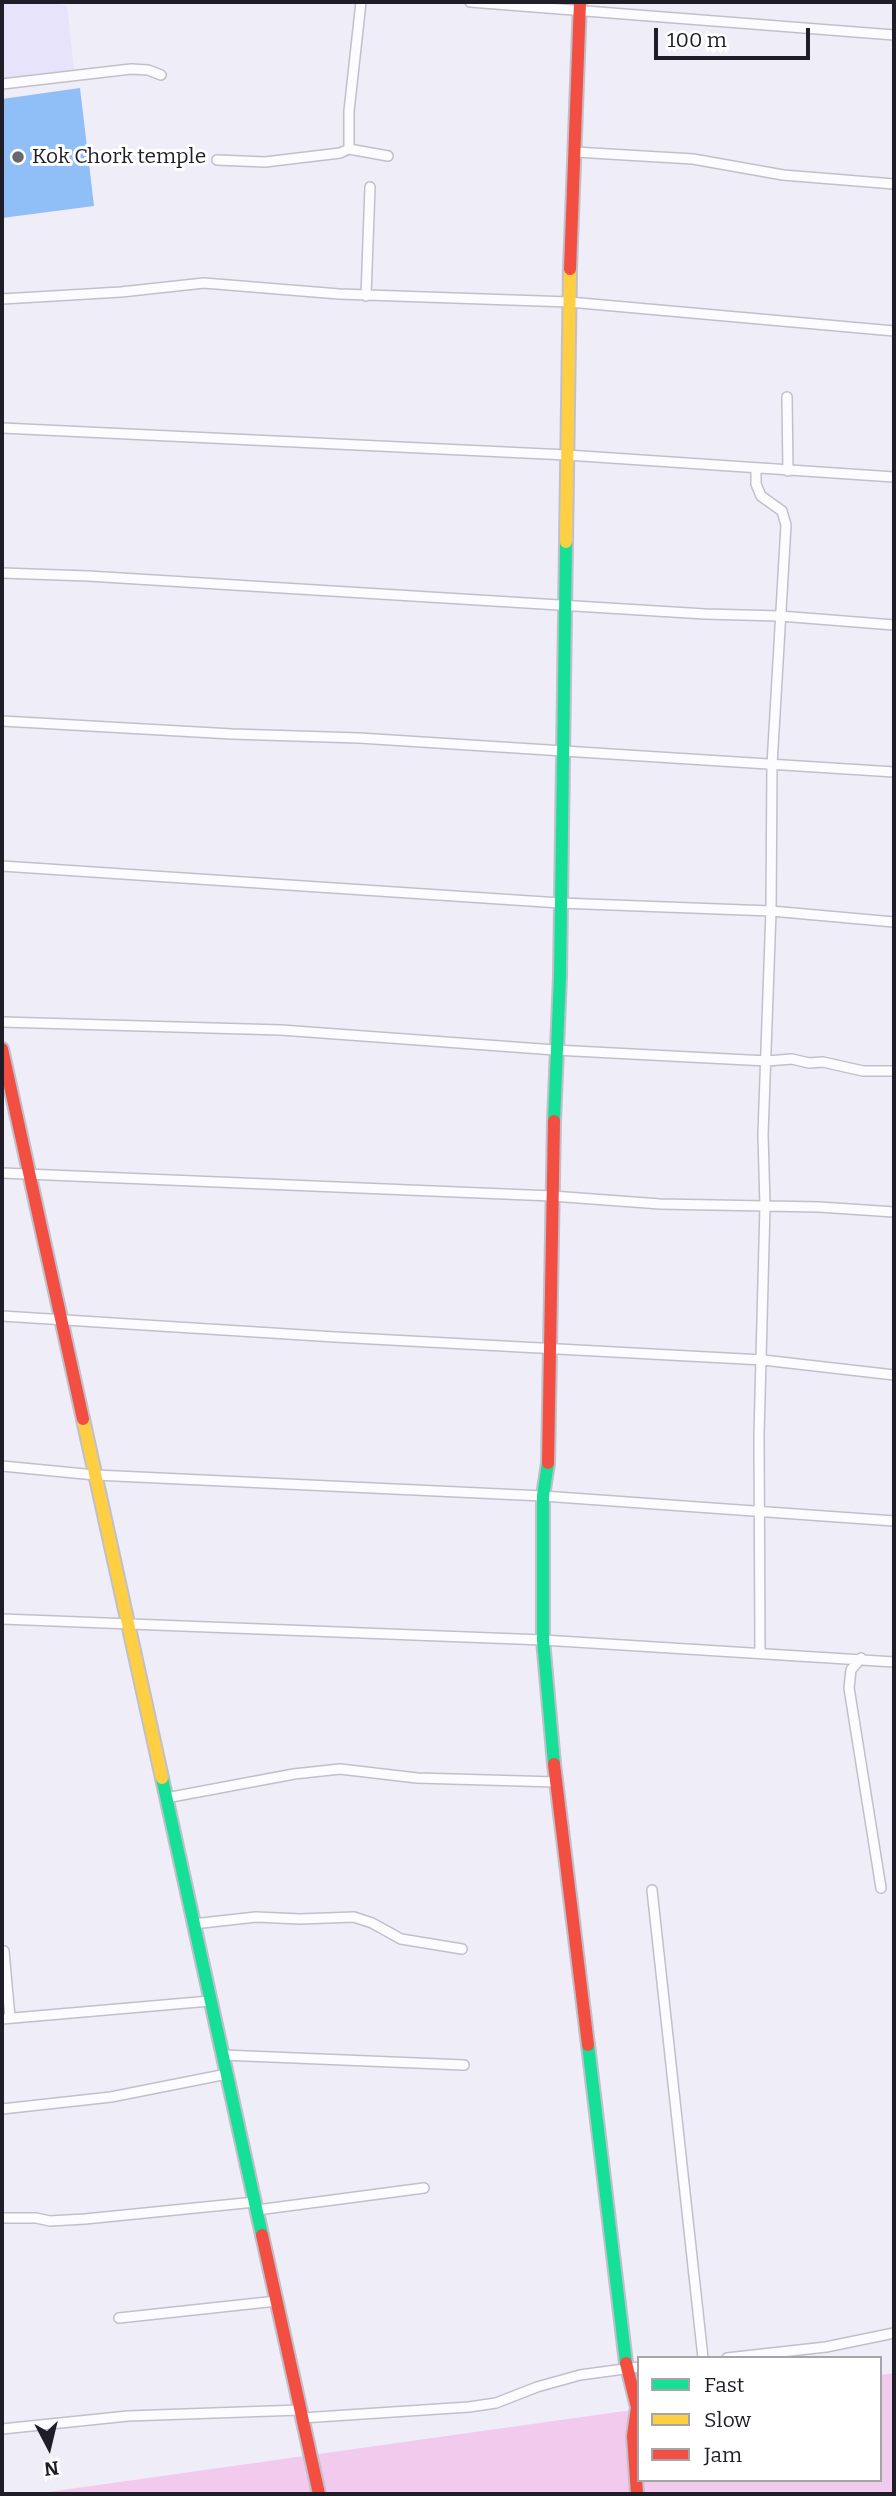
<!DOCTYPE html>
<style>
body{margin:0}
#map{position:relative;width:896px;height:2496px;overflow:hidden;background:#eeedf8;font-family:Bitter,serif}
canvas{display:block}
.frame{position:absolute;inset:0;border:4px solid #1f1e28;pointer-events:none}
.legend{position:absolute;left:637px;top:2356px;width:245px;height:126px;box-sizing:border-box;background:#fff;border:2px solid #a5a5a9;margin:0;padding:9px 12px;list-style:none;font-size:21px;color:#1f1e28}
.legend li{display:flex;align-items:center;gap:14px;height:35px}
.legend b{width:35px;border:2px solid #a5a5a9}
.north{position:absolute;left:14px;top:2412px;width:70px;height:70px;-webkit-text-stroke:5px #fff;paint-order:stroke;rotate:173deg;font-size:19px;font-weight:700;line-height:28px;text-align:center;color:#1f1e28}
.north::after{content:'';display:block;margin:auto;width:24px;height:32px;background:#1f1e28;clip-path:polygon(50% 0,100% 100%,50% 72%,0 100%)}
.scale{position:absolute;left:654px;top:28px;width:156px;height:32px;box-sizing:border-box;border:4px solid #1f1e28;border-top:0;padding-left:9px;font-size:21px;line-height:24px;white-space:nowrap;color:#1f1e28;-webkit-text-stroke:5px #fff;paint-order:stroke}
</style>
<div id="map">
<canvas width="896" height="2496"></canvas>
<div class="frame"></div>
<ul class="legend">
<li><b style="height:9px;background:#16e098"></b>Fast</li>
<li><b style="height:9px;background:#ffcf43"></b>Slow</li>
<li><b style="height:9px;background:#f24e42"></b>Jam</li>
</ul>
<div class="north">N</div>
<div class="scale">100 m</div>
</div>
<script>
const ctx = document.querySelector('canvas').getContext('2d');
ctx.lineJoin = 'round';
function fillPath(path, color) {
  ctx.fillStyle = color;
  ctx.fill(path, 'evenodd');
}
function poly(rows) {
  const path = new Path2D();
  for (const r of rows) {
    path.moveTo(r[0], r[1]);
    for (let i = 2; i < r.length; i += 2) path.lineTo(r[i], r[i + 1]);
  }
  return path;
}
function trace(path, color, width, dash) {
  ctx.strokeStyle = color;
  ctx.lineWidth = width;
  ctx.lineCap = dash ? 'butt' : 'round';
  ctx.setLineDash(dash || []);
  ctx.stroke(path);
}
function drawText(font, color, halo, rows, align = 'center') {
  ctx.font = font + ' Bitter,serif';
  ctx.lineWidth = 6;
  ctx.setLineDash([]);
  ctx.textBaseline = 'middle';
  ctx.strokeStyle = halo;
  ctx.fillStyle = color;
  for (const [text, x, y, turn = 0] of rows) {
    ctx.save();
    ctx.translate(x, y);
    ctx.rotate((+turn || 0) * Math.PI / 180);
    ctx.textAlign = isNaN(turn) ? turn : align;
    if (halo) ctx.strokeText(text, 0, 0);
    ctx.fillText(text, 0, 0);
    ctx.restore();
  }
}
fillPath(poly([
 [2,2,48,2,67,6,74,70,2,81]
]), '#e6e3fa');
fillPath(poly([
 [894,2373,894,2494,34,2494,639,2409,639,2480,880,2480,880,2375]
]), '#f1caee');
fillPath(poly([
 [80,88,94,206,2,218,2,99]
]), '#8fbff6');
const street = poly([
 [470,2,894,35],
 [2,84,131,69,148,70,161,75],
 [349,149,349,111,361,2],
 [575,152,693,159,783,175,894,184],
 [217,160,265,162,340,153,349,149,388,156],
 [366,296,370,187],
 [2,299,121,292,204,283,339,294,569,302,894,331],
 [787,397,788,471],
 [2,428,567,455,894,477],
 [756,469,756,484,761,496,782,511,786,525,772,765,771,911,763,1134,765,1206,759,1435,760,1653],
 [2,573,88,576,705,614,780,616,894,625],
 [2,721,232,734,359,738,894,772],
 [2,866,560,903,771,911,894,922],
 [2,1022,281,1030,555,1050,767,1061,792,1059,809,1063,823,1062,863,1071,894,1071],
 [2,1173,552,1196,660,1204,819,1207,894,1212],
 [2,1316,335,1337,763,1360,894,1375],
 [2,1466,95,1475,543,1496,894,1521],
 [2,1619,543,1640,894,1662],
 [861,1658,851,1670,849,1688,881,1888],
 [166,1798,294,1774,340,1769,417,1778,556,1782],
 [652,1890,703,2358],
 [193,1924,256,1917,300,1919,354,1917,372,1923,401,1939,462,1949],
 [4,1951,10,2018],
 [2,2019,210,2001],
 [223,2055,464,2065],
 [2,2109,111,2097,227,2074],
 [257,2210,424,2188],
 [2,2218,36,2218,50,2221,85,2219,255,2202],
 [119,2318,277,2301],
 [727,2358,826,2347,894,2333],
 [302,2418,469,2407,496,2403,537,2387,580,2375,639,2367],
 [2,2429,128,2416,300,2410]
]);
const fast = poly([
 [554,1121,560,976,566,542],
 [548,1463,543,1496,543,1640,554,1764],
 [162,1778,262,2235],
 [588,2045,626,2363]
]);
const slow = poly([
 [566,542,570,269],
 [83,1419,162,1778]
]);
const jam = poly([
 [570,269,580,2],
 [2,1049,83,1419],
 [548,1463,554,1121],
 [554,1764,588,2045],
 [262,2235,319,2494],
 [626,2363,637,2407,633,2436,637,2494]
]);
trace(street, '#c1c0ca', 12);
trace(fast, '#c1c0ca', 16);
trace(slow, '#c1c0ca', 16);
trace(jam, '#c1c0ca', 16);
trace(street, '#fcfcfe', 9);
trace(fast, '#16e098', 12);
trace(slow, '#ffcf43', 12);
trace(jam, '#f24e42', 12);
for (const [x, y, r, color] of [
 [18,157,7,"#676671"]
]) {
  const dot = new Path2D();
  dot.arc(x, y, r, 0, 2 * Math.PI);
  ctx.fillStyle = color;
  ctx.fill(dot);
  trace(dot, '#fff', 2.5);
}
drawText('21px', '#1f1e28', '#fff', [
 ["Kok Chork temple",32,157]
], 'left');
</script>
